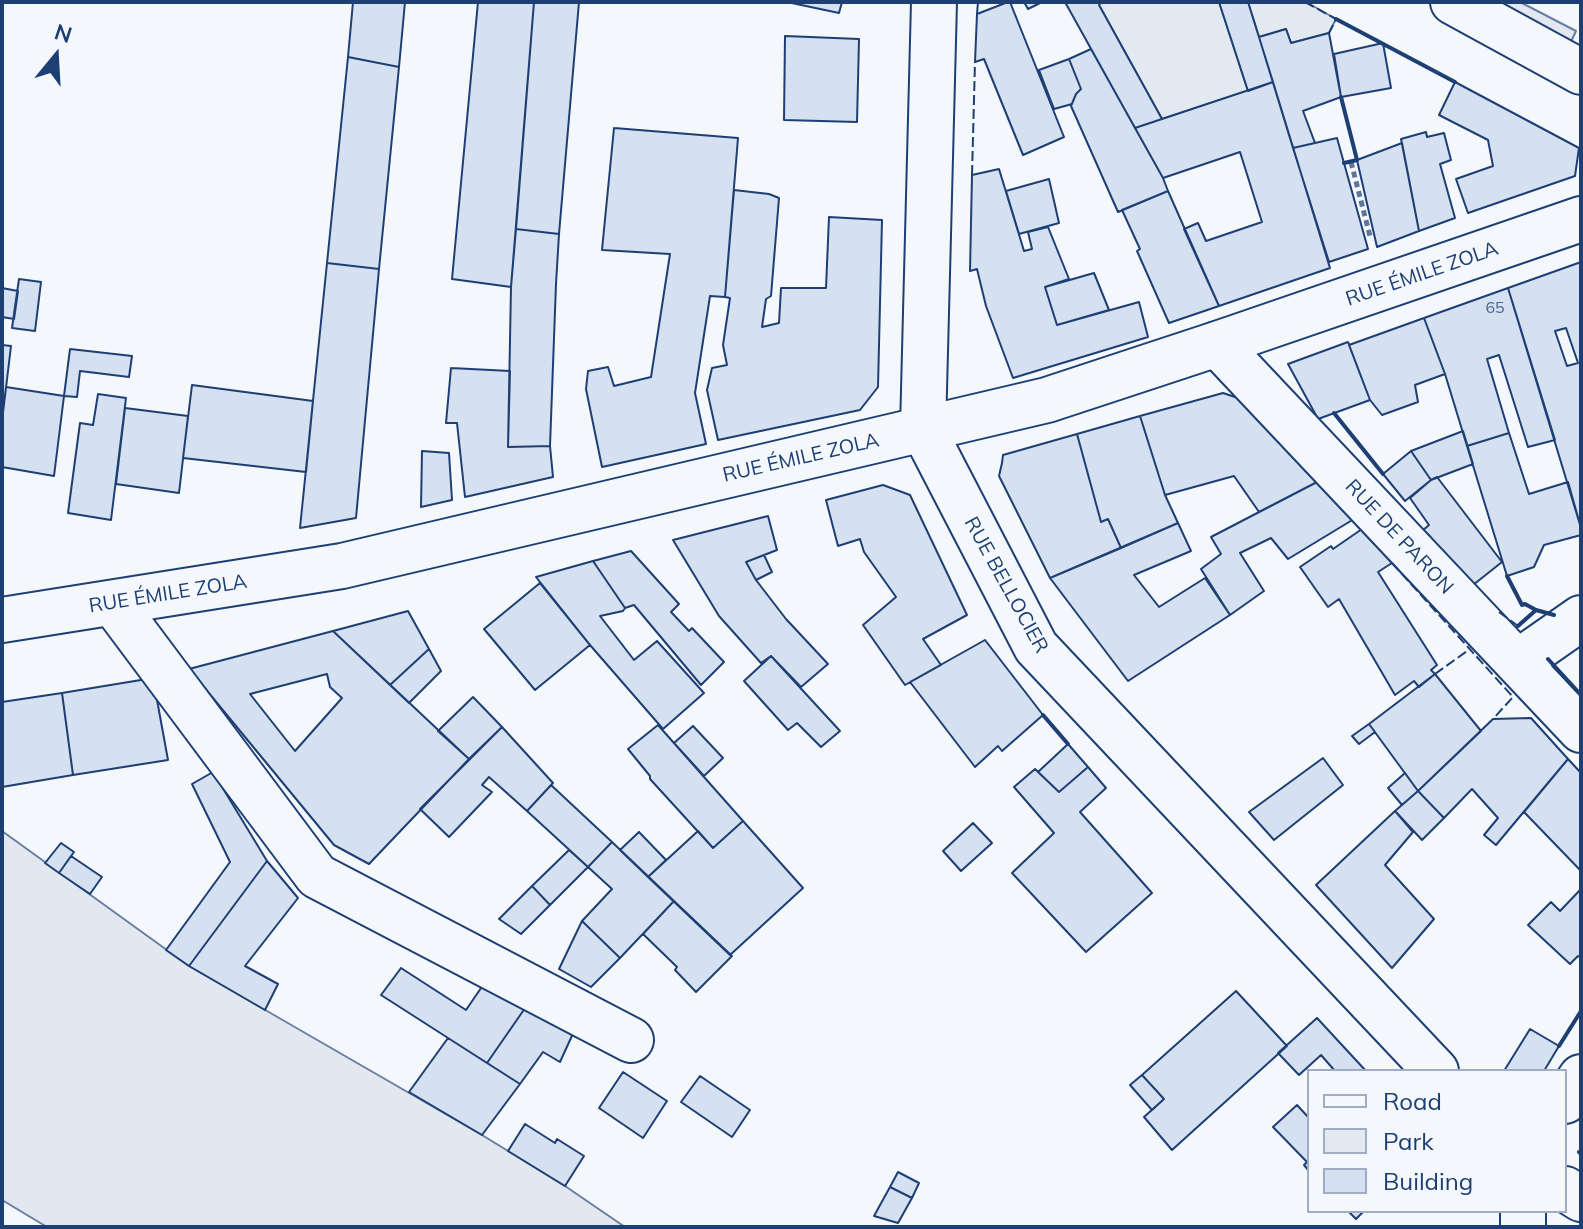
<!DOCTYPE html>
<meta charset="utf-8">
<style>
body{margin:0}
#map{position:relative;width:1583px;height:1229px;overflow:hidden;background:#f4f7fb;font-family:Mulish,sans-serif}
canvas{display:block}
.frame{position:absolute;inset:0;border:4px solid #1d3f73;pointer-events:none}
.legend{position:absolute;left:1307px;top:1069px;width:260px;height:144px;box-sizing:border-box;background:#f4f7fb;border:2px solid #9eadc5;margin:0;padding:10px 14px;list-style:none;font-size:24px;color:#1d3f73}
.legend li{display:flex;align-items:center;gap:16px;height:40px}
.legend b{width:40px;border:2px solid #9eadc5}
.north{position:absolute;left:16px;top:16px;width:80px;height:80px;-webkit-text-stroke:6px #f4f7fb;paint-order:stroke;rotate:18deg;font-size:22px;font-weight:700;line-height:32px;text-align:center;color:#1d3f73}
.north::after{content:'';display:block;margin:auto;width:28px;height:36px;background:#1d3f73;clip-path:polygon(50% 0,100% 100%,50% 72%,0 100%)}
</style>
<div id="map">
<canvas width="1583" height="1229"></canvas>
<div class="frame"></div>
<ul class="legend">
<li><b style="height:10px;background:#f4f7fb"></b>Road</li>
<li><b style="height:22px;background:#e3e9f0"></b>Park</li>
<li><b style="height:22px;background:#d5e0f0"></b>Building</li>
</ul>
<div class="north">N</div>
</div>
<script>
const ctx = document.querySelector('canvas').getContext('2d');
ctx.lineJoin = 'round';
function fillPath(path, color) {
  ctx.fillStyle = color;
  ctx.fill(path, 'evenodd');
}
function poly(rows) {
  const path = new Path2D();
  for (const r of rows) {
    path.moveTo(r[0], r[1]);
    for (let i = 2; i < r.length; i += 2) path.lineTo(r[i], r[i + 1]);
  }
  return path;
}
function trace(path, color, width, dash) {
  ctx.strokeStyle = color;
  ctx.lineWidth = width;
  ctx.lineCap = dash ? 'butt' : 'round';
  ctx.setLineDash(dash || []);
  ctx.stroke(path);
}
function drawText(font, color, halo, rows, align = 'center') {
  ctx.font = font + ' Mulish,sans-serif';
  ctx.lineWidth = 6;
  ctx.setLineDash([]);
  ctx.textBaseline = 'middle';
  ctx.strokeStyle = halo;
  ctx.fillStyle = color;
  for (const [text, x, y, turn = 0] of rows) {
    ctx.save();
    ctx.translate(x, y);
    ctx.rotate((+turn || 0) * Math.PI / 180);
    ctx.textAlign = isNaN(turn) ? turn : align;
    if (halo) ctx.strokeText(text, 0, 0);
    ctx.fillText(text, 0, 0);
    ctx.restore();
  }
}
const green = poly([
 [1101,2,1219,2,1248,91,1162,119,1099,5,1101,2],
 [1248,2,1306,2,1336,19,1329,33,1291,43,1286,29,1259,37,1248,2]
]);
fillPath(green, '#e3e9f0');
trace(green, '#687fa3', 2);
const parking = poly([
 [1462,2,1520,2,1576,31,1564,57,1462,2],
 [2,831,189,966,482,1135,565,1186,625,1227,47,1227,2,1200,2,831]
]);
fillPath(parking, '#e3e8f0');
trace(parking, '#687fa3', 2);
const building = poly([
 [353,2,405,2,399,67,348,57,353,2],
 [478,2,534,2,511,287,452,279,478,2],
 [534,2,579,2,559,234,516,229,534,2],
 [787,2,842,2,839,13,787,2],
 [1008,2,1010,2,1064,137,1023,155,984,59,975,62,977,14,1008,2],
 [1024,2,1042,2,1028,9,1024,2],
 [1065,2,1101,2,1099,5,1162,119,1135,128,1065,2],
 [1219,2,1248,2,1273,82,1248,91,1219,2],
 [1286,29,1291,43,1329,33,1341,97,1303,111,1315,143,1293,148,1259,37,1286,29],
 [785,36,859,39,857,122,784,120,785,36],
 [1383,43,1391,88,1341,97,1334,54,1383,43],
 [1091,49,1163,178,1168,191,1118,212,1071,106,1076,94,1081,89,1069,59,1091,49],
 [348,57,399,67,379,269,327,263,348,57],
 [1069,59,1081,89,1076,94,1072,104,1054,109,1039,70,1069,59],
 [1273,82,1330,268,1219,306,1184,229,1198,223,1206,241,1262,222,1240,152,1163,178,1135,128,1273,82],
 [1455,82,1579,148,1575,176,1468,213,1456,179,1493,166,1488,140,1439,115,1455,82],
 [614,128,738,138,725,297,710,296,695,393,706,444,602,467,586,389,588,371,608,367,614,386,651,377,670,254,602,250,614,128],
 [1426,132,1427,137,1444,133,1451,160,1440,164,1455,218,1419,231,1401,139,1426,132],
 [1337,138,1368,249,1329,262,1293,148,1337,138],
 [1402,143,1419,231,1377,247,1357,160,1402,143],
 [999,169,1024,251,1032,249,1028,232,1048,227,1069,279,1045,287,1057,325,1139,302,1148,337,1013,378,986,306,977,269,970,271,972,175,999,169],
 [1049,179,1059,223,1019,234,1006,191,1049,179],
 [734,190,769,194,779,198,771,296,766,299,762,327,779,323,781,288,826,288,829,217,882,220,878,387,860,410,718,440,707,390,712,368,727,365,723,345,730,298,725,297,734,190],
 [1168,191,1219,306,1169,323,1137,251,1140,249,1122,210,1168,191],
 [516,229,559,234,556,284,550,446,508,447,511,287,516,229],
 [1581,262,1581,528,1508,288,1581,262],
 [1566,328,1578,363,1567,366,1555,331,1566,328],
 [327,263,379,269,356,518,300,528,327,263],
 [1094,273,1109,310,1057,325,1045,287,1094,273],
 [19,279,41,282,35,331,12,328,19,279],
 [2,288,18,291,14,319,2,317,2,288],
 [1508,288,1555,440,1528,447,1499,355,1487,359,1509,433,1467,446,1445,374,1424,318,1508,288],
 [1424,318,1445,374,1415,385,1418,402,1382,415,1370,400,1349,345,1424,318],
 [1348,342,1370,400,1318,419,1288,364,1348,342],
 [2,345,11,346,2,421,2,345],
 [70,349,132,356,129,377,80,371,77,397,64,396,70,349],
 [451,368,510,371,508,447,550,446,553,477,465,497,457,423,446,423,451,368],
 [192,385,313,401,306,472,183,458,192,385],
 [6,387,64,396,54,476,2,467,2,421,6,387],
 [1223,393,1250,402,1319,481,1259,512,1234,476,1165,495,1140,416,1223,393],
 [98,394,126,398,111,520,68,513,80,423,93,425,98,394],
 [125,408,188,416,179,493,116,484,125,408],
 [1140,416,1165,495,1178,523,1121,548,1108,519,1101,522,1077,434,1140,416],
 [1463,431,1473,464,1431,480,1411,451,1463,431],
 [1509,433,1529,494,1568,482,1581,528,1581,535,1544,545,1534,567,1507,576,1467,446,1509,433],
 [1077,434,1101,522,1108,519,1121,548,1050,578,999,476,1002,463,1003,455,1077,434],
 [422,451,449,453,452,500,421,507,422,451],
 [1411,451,1431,480,1405,501,1383,474,1411,451],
 [1437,477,1502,562,1468,589,1429,535,1422,531,1429,525,1410,498,1431,480,1437,477],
 [1319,481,1354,519,1288,559,1271,538,1240,553,1264,591,1230,615,1201,569,1221,554,1211,537,1319,481],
 [883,485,910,495,967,615,923,639,941,665,905,685,863,625,896,597,864,552,860,539,838,546,826,500,883,485],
 [768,516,777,550,746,562,756,580,786,619,828,664,801,687,771,656,761,663,719,616,673,540,768,516],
 [1178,523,1191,551,1134,575,1159,607,1205,578,1230,615,1128,681,1050,578,1178,523],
 [1362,529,1392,563,1378,572,1437,665,1431,670,1435,674,1419,687,1414,681,1395,695,1339,599,1328,607,1300,567,1331,546,1333,549,1362,529],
 [631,551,679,604,671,612,689,631,692,628,724,662,701,685,634,605,625,608,593,561,631,551],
 [764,555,772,572,756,580,746,562,764,555],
 [593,561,625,608,623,611,600,616,634,660,657,641,704,693,663,729,590,645,536,577,593,561],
 [540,583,590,645,535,690,484,629,540,583],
 [408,611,429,649,390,685,333,631,408,611],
 [333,631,469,759,369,864,334,845,189,669,333,631],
 [327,674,330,687,342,698,295,751,250,694,327,674],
 [985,640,1043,715,1002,751,998,746,975,767,910,682,985,640],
 [429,649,441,671,409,703,390,685,429,649],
 [771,656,840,731,821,747,797,723,788,730,744,681,771,656],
 [1435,674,1481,731,1418,791,1369,724,1435,674],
 [153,678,168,760,73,775,62,693,153,678],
 [62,693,73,775,2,787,2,702,62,693],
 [473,697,502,727,469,759,438,731,473,697],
 [1531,718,1568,759,1496,845,1484,835,1498,818,1472,789,1444,818,1418,791,1493,719,1531,718],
 [1369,724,1375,732,1359,744,1352,736,1369,724],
 [658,725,743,821,713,848,650,779,650,776,628,749,658,725],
 [693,726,723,758,704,776,674,743,693,726],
 [502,727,553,783,527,811,489,777,482,785,492,792,449,837,420,809,502,727],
 [1068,744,1088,767,1059,792,1038,772,1068,744],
 [1323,758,1343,785,1274,840,1249,812,1323,758],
 [1568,759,1581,773,1581,871,1524,812,1568,759],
 [1088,767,1106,788,1080,812,1152,893,1086,952,1012,873,1054,833,1014,787,1035,769,1059,792,1088,767],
 [213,772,267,861,189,966,166,950,230,862,192,784,213,772],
 [1405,773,1418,791,1402,805,1388,788,1405,773],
 [551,785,612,842,588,867,527,811,551,785],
 [1418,791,1444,818,1422,840,1395,811,1418,791],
 [1395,811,1413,832,1385,865,1434,919,1392,968,1316,885,1395,811],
 [743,821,803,888,730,955,648,877,698,831,713,848,743,821],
 [973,823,992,843,961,871,943,851,973,823],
 [639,832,666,860,648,877,620,850,639,832],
 [612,842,674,901,620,958,582,921,612,889,588,867,612,842],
 [61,843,74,852,59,873,45,863,61,843],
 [569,850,588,867,550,905,532,886,569,850],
 [71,856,102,877,90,894,59,873,71,856],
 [267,861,298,898,245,966,278,984,265,1010,189,966,267,861],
 [532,886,550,905,521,934,499,919,532,886],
 [1581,889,1581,958,1578,956,1570,964,1528,925,1551,902,1560,911,1581,889],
 [674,901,732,956,696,992,675,970,677,967,643,934,674,901],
 [582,921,620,958,591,987,559,969,582,921],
 [401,968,466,1010,492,972,532,998,487,1063,381,995,401,968],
 [1236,991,1287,1046,1172,1150,1144,1117,1164,1099,1142,1075,1236,991],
 [532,998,576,1027,560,1062,543,1052,520,1084,487,1063,532,998],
 [1317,1018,1366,1071,1335,1071,1321,1055,1299,1075,1278,1053,1317,1018],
 [1530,1029,1559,1046,1544,1071,1504,1071,1530,1029],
 [448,1038,520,1084,482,1135,409,1092,448,1038],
 [623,1072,667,1101,643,1138,599,1108,623,1072],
 [1142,1075,1164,1099,1152,1110,1130,1085,1142,1075],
 [700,1076,750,1110,732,1137,681,1102,700,1076],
 [1297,1105,1309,1118,1309,1171,1304,1165,1307,1162,1273,1127,1297,1105],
 [525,1124,555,1143,557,1139,584,1156,565,1186,508,1151,525,1124],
 [898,1172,919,1183,912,1198,890,1187,898,1172],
 [890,1187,912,1198,898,1223,874,1216,890,1187],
 [1348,1211,1364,1211,1356,1219,1348,1211]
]);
fillPath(building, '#d5e0f0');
trace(building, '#1d3f73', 2);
const minor = poly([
 [934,2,923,429,1036,647,1436,1071],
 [1217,344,1581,730],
 [113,603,317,876,631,1040],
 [1518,662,1581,618],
 [1565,1101,1581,1077],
 [1565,1189,1581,1199],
 [1523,1227,1523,1211]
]);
const major = poly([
 [1453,2,1581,72],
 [2,620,342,566,1047,400,1217,344,1581,219]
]);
trace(minor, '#1d3f73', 48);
trace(major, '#1d3f73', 48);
trace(poly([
 [1351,162,1370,236]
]), '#5e769c', 5, [6, 4]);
trace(minor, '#f4f7fb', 44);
trace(major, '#f4f7fb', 44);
trace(poly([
 [1305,2,1336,19,1329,33],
 [977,14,978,2],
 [972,175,975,62],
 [1392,563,1513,697,1493,719],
 [1499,612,1518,626],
 [1435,674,1470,649],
 [1581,1227,1581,1226]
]), '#1d3f73', 2, [10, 4]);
trace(poly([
 [1336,19,1455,82],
 [1341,97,1357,160,1344,163],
 [1334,413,1383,474],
 [1507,576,1522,605,1525,604,1536,610],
 [1518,626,1536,610,1554,615],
 [1548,659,1581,695],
 [1043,715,1068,744],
 [1559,1046,1581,1011],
 [1579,1152,1581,1154]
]), '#1d3f73', 4);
drawText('16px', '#4b6792', null, [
 ["65",1495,308]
]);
drawText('20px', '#1d3f73', '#f4f7fb', [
 ["RUE ÉMILE ZOLA",1422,274,-19],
 ["RUE ÉMILE ZOLA",801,458,-13],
 ["RUE DE PARON",1399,537,47],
 ["RUE BELLOCIER",1006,585,61],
 ["RUE ÉMILE ZOLA",168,594,-9]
]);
</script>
